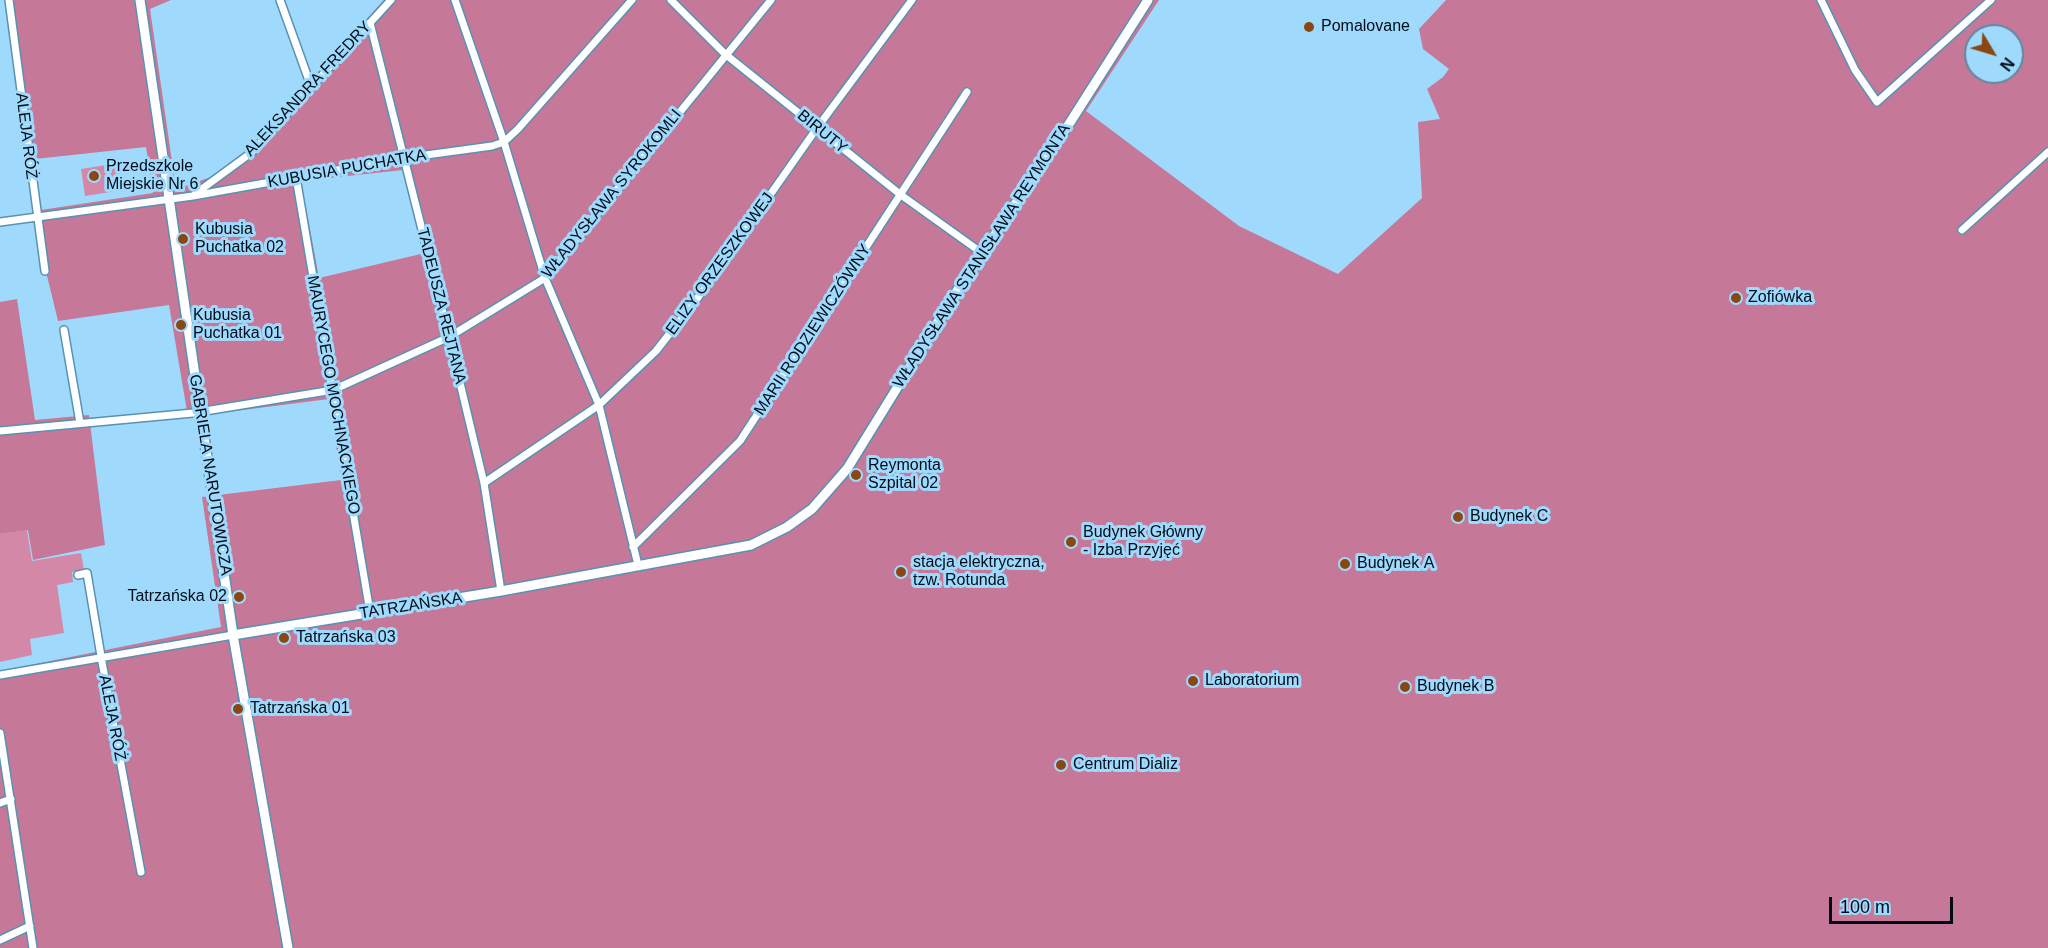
<!DOCTYPE html>
<meta charset="utf-8">
<style>
body{margin:0}
#map{position:relative;width:2048px;height:948px;overflow:hidden;background:#9fdafc;font-family:Arial,sans-serif}
canvas{display:block}
.north{position:absolute;left:1964px;top:24px;width:60px;height:60px;box-sizing:border-box;background:#9fdafc;border:2px solid #5f88a1;border-radius:50%;rotate:128deg;font-size:16px;font-weight:700;line-height:24px;text-align:center;color:#000d19}
.north::after{content:'';display:block;margin:auto;width:21px;height:27px;background:#894813;clip-path:polygon(50% 0,100% 100%,50% 72%,0 100%)}
.scale{position:absolute;left:1829px;top:897px;width:124px;height:27px;box-sizing:border-box;border:3px solid #000d19;border-top:0;padding-left:8px;font-size:18px;line-height:21px;white-space:nowrap;color:#000d19;-webkit-text-stroke:4px #9fdafc;paint-order:stroke}
</style>
<div id="map">
<canvas width="2048" height="948"></canvas>
<div class="north">N</div>
<div class="scale">100 m</div>
</div>
<script>
const ctx = document.querySelector('canvas').getContext('2d');
ctx.lineJoin = 'round';
function fillPath(path, color) {
  ctx.fillStyle = color;
  ctx.fill(path, 'evenodd');
}
function poly(rows) {
  const path = new Path2D();
  for (const r of rows) {
    path.moveTo(r[0], r[1]);
    for (let i = 2; i < r.length; i += 2) path.lineTo(r[i], r[i + 1]);
  }
  return path;
}
function trace(path, color, width, dash) {
  ctx.strokeStyle = color;
  ctx.lineWidth = width;
  ctx.lineCap = dash ? 'butt' : 'round';
  ctx.setLineDash(dash || []);
  ctx.stroke(path);
}
function drawText(font, color, halo, rows, align = 'center') {
  ctx.font = font + ' Arial,sans-serif';
  ctx.lineWidth = 6;
  ctx.setLineDash([]);
  ctx.textBaseline = 'middle';
  ctx.strokeStyle = halo;
  ctx.fillStyle = color;
  for (const [text, x, y, turn = 0] of rows) {
    ctx.save();
    ctx.translate(x, y);
    ctx.rotate((+turn || 0) * Math.PI / 180);
    ctx.textAlign = isNaN(turn) ? turn : align;
    if (halo) ctx.strokeText(text, 0, 0);
    ctx.fillText(text, 0, 0);
    ctx.restore();
  }
}
fillPath(poly([
 [119,163,123,190,85,196,81,169],
 [27,530,32,561,81,553,84,570,72,572,73,582,57,585,64,633,30,639,32,655,0,662,0,534]
]), '#d488a7');
fillPath(poly([
 [5,0,171,0,150,9,176,189,214,176,248,149,384,0,1159,0,1086,111,1239,226,1338,274,1422,198,1418,122,1440,119,1427,89,1443,77,1449,69,1423,49,1419,29,1446,0,2048,0,2048,948,0,948,0,671,221,627,202,497,341,480,329,399,188,417,169,305,58,321,34,222],
 [1976,36,2012,36,2012,72,1976,72],
 [146,147,153,193,41,210,35,159],
 [403,170,425,253,319,278,301,181],
 [17,299,35,420,89,415,105,545,33,560,28,530,0,534,0,302]
]), '#c67898');
const minor = poly([
 [9,0,45,271],
 [280,0,311,86],
 [455,0,504,142,545,278,599,405,638,565],
 [671,0,725,54,901,195,982,253],
 [1821,0,1855,70,1877,102,1991,0],
 [370,23,449,337,484,483,501,591],
 [296,177,370,612],
 [195,194,251,153,391,0],
 [0,222,193,196,404,158,492,146,504,142,518,129,632,0],
 [1962,230,2048,152],
 [64,330,80,423],
 [0,431,193,413,333,390,449,337,545,278,771,0],
 [484,483,599,405,656,351,699,296,817,128,912,0],
 [633,547,740,441,967,92],
 [78,575,87,573,102,662,141,872],
 [0,675,233,635],
 [0,733,33,948],
 [0,803,11,799],
 [0,940,30,926]
]);
const tertiary = poly([
 [140,0,233,635,288,948],
 [233,635,501,591,751,545,787,527,812,509,847,469,955,294,1071,121,1148,0]
]);
trace(minor, '#5992b1', 10);
trace(tertiary, '#5992b1', 12);
trace(minor, '#fff', 7);
trace(tertiary, '#fff', 9);
for (const [x, y, r, color] of [
 [1309,27,6,"#894813"],
 [94,176,6,"#894813"],
 [183,239,6,"#894813"],
 [1736,298,6,"#894813"],
 [181,325,6,"#894813"],
 [856,475,6,"#894813"],
 [1458,517,6,"#894813"],
 [1071,542,6,"#894813"],
 [1345,564,6,"#894813"],
 [901,572,6,"#894813"],
 [239,597,6,"#894813"],
 [284,638,6,"#894813"],
 [1193,681,6,"#894813"],
 [1405,687,6,"#894813"],
 [238,709,6,"#894813"],
 [1061,765,6,"#894813"]
]) {
  const dot = new Path2D();
  dot.arc(x, y, r, 0, 2 * Math.PI);
  ctx.fillStyle = color;
  ctx.fill(dot);
  trace(dot, '#9fdafc', 2);
}
drawText('16px', '#000d19', '#9fdafc', [
 ["Pomalovane",1321,27],
 ["Przedszkole",106,167],
 ["Miejskie Nr 6",106,185],
 ["Kubusia",195,230],
 ["Puchatka 02",195,248],
 ["Zofiówka",1748,298],
 ["Kubusia",193,316],
 ["Puchatka 01",193,334],
 ["Reymonta",868,466],
 ["Szpital 02",868,484],
 ["Budynek C",1470,517],
 ["Budynek Główny",1083,533],
 ["- Izba Przyjęć",1083,551],
 ["stacja elektryczna,",913,563],
 ["tzw. Rotunda",913,581],
 ["Budynek A",1357,564],
 ["Tatrzańska 02",227,597,"right"],
 ["Tatrzańska 03",296,638],
 ["Laboratorium",1205,681],
 ["Budynek B",1417,687],
 ["Tatrzańska 01",250,709],
 ["Centrum Dializ",1073,765]
], 'left');
drawText('16px', '#000d19', '#9fdafc', [
 ["ALEKSANDRA FREDRY",308,89,-47],
 ["BIRUTY",822,132,39],
 ["ALEJA RÓŻ",26,136,83],
 ["KUBUSIA PUCHATKA",347,169,-10],
 ["WŁADYSŁAWA SYROKOMLI",612,194,-51],
 ["WŁADYSŁAWA STANISŁAWA REYMONTA",982,256,-57],
 ["ELIZY ORZESZKOWEJ",720,264,-54],
 ["TADEUSZA REJTANA",441,306,76],
 ["MARII RODZIEWICZÓWNY",813,330,-57],
 ["MAURYCEGO MOCHNACKIEGO",333,395,80],
 ["GABRIELA NARUTOWICZA",210,475,81],
 ["TATRZAŃSKA",411,606,-9],
 ["ALEJA RÓŻ",112,718,79]
]);
</script>
